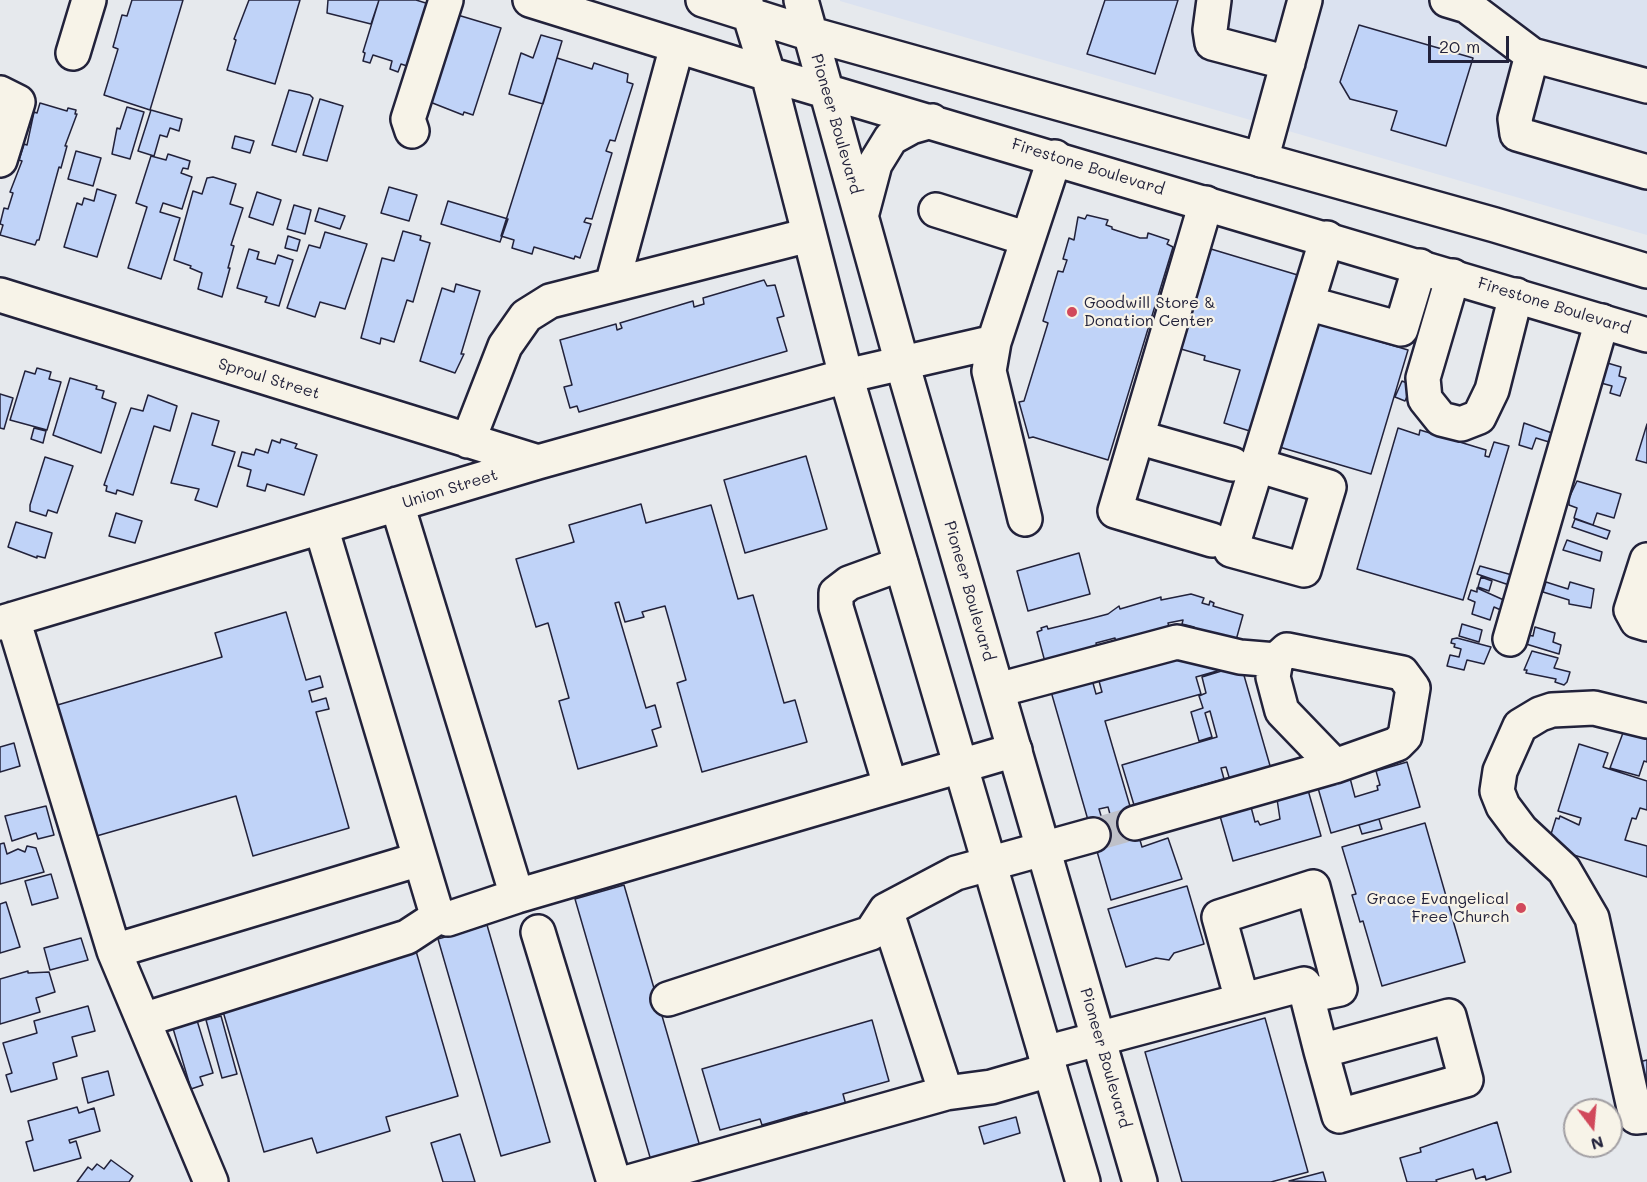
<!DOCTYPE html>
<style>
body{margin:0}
#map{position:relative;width:1647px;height:1182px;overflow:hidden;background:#e6e9ed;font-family:Mali,sans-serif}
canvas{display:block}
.north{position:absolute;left:1563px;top:1098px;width:60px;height:60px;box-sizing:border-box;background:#f7f3e8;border:2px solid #a29fa3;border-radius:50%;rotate:164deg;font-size:16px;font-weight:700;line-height:24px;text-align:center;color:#22223b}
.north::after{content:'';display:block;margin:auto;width:21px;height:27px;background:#d1495b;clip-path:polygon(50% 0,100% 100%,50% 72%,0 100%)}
.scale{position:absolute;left:1428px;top:36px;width:81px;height:27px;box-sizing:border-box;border:3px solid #22223b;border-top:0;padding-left:8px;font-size:18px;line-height:21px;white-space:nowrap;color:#22223b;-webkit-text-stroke:4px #f7f3e8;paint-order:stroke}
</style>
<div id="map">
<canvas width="1647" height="1182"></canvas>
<div class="north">N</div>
<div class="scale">20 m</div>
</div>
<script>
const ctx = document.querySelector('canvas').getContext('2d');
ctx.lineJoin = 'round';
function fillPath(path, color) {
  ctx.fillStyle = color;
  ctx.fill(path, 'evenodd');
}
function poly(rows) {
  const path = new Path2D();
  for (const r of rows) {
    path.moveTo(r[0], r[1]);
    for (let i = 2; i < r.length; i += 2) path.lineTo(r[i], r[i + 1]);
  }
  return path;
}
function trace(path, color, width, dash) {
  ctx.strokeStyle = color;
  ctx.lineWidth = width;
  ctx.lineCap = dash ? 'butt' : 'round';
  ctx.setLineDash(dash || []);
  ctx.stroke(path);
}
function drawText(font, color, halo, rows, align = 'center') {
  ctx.font = font + ' Mali,sans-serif';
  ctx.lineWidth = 4.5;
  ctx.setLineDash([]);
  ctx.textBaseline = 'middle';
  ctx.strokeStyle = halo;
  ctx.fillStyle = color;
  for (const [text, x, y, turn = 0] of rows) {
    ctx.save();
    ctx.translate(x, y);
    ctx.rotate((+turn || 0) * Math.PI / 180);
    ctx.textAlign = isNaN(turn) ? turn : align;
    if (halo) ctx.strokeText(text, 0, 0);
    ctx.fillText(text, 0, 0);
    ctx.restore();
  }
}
fillPath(poly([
 [840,0,1647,0,1647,235,840,1]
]), '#dbe2f0');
const building = poly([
 [132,0,183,0,150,110,104,95,118,49,113,47,122,15,127,16,132,0],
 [249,0,300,0,275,84,227,70,236,40,234,39,249,0],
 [328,0,379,0,371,24,327,13,328,0],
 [379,0,416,0,429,4,410,67,401,64,398,72,390,69,392,61,373,55,370,63,363,61,365,53,363,52,379,0],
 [1105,0,1178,0,1155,74,1087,54,1105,0],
 [451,13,501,28,473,115,464,112,463,115,430,102,451,13],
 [1359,25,1473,58,1446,146,1391,130,1397,111,1350,99,1340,82,1359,25],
 [541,35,562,41,543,104,509,94,521,53,533,58,541,35],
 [557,58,592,69,594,63,628,74,627,82,633,84,615,141,610,140,606,151,612,153,592,219,586,218,584,222,591,224,580,258,575,256,574,259,534,247,532,254,512,248,514,240,501,236,557,58],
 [289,90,310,95,313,98,296,152,272,145,289,90],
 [320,99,343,106,327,161,303,155,320,99],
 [40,103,67,111,68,108,76,110,75,114,77,114,65,146,67,146,61,168,59,167,39,240,37,240,35,245,0,235,3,225,0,224,4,208,8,209,13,193,10,192,22,161,19,160,24,144,27,145,34,112,37,113,40,103],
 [127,107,144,112,130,159,112,154,117,128,120,129,127,107],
 [151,110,182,119,179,131,170,128,167,137,160,135,154,156,138,151,151,110],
 [235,136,254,141,250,153,232,148,235,136],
 [76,151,101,158,93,186,68,179,76,151],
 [168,154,190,161,188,169,183,168,181,173,192,177,182,209,163,203,160,212,180,218,161,279,128,268,147,207,136,203,151,156,166,160,168,154],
 [213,177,236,184,230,204,243,208,231,245,234,246,228,268,230,268,222,297,198,289,202,273,190,268,191,266,174,260,193,191,202,194,207,178,213,177],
 [389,187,417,195,409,221,381,213,389,187],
 [97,189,116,195,97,257,64,247,77,203,82,205,84,198,94,201,97,189],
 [257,192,281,200,273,225,249,217,257,192],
 [448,201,508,219,500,242,441,224,448,201],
 [294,205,311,210,305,234,287,229,294,205],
 [319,208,345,216,340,229,315,221,319,208],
 [1087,215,1108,220,1106,225,1112,227,1112,229,1140,238,1147,238,1148,233,1169,240,1167,244,1173,247,1108,460,1033,437,1029,438,1019,402,1024,401,1048,323,1043,321,1058,271,1063,272,1067,260,1063,259,1069,238,1074,240,1078,217,1085,219,1087,215],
 [403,231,421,236,420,240,430,243,413,302,407,300,394,342,381,338,380,344,361,338,382,258,394,261,403,231],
 [325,232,367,244,345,309,320,302,315,317,287,308,309,245,320,248,325,232],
 [288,236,300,240,297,251,285,248,288,236],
 [249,249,259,252,257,259,275,264,278,255,293,260,279,306,265,302,267,297,237,288,249,249],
 [1211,249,1301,276,1253,432,1224,423,1240,370,1204,360,1205,356,1181,349,1211,249],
 [764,280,767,286,775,285,784,316,777,318,787,351,579,412,577,406,570,408,564,387,572,385,560,340,616,324,617,330,622,328,620,323,693,301,694,307,704,304,703,298,764,280],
 [456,284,480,291,461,354,464,354,455,373,420,361,442,288,454,292,456,284],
 [1314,322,1408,350,1371,474,1276,446,1314,322],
 [1604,362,1621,367,1619,376,1626,378,1620,396,1610,393,1612,386,1601,383,1604,362],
 [37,368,51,372,49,379,61,382,47,430,10,420,25,371,35,374,37,368],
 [70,378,97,386,96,389,104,391,102,398,116,403,101,453,53,435,70,378],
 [1402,381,1412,385,1405,401,1395,397,1402,381],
 [0,394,13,398,4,429,0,428,0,394],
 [148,395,177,406,170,431,154,426,133,495,117,490,116,494,106,491,107,486,104,485,131,408,143,411,148,395],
 [192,413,219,421,212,445,235,452,217,507,195,500,199,489,171,483,192,413],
 [1524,423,1552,433,1549,442,1536,438,1532,449,1519,445,1524,423],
 [1647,424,1647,463,1636,460,1647,424],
 [34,428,46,431,43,443,31,439,34,428],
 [1398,428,1419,435,1420,430,1486,450,1485,456,1489,457,1494,442,1509,446,1463,600,1357,569,1398,428],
 [281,439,297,444,295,448,317,455,304,495,267,484,265,491,247,486,251,470,238,466,242,452,254,455,256,449,268,453,272,440,280,443,281,439],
 [806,456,827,529,745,553,724,480,806,456],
 [45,457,73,466,57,513,48,510,46,516,30,511,30,505,45,457],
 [1577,481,1621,494,1614,518,1597,513,1593,525,1574,518,1577,508,1569,505,1569,498,1577,481],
 [641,504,646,523,711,505,738,599,753,595,784,703,795,700,807,742,702,772,677,683,686,680,665,606,642,612,644,617,625,622,619,602,615,603,646,708,655,705,661,727,652,730,657,746,578,769,559,701,569,698,548,623,536,627,516,559,574,542,569,525,641,504],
 [116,513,142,521,135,543,109,536,116,513],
 [1575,519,1610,531,1607,539,1572,527,1575,519],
 [16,522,52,533,45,558,37,556,37,558,8,547,16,522],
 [1567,540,1602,552,1600,561,1563,550,1567,540],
 [1079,553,1090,594,1028,611,1017,571,1079,553],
 [1480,566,1512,575,1509,585,1477,574,1480,566],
 [1481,577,1492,581,1489,591,1478,587,1481,577],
 [1546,582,1568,589,1570,582,1594,589,1591,608,1569,604,1569,600,1543,592,1546,582],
 [1477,588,1506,601,1503,611,1494,607,1490,620,1472,614,1475,602,1468,599,1471,590,1477,592,1477,588],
 [1191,594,1204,598,1202,603,1209,605,1210,601,1214,603,1213,606,1243,615,1233,651,1192,633,1194,627,1182,624,1183,620,1168,623,1169,627,1158,629,1160,636,1116,643,1115,638,1096,643,1097,647,1045,662,1037,632,1042,630,1041,628,1047,626,1048,629,1089,619,1108,614,1119,606,1120,609,1161,597,1161,600,1191,594],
 [286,612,306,680,320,676,323,687,309,691,312,702,326,698,329,709,316,712,349,828,253,856,236,796,93,837,54,706,222,657,215,633,286,612],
 [1462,624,1482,630,1479,642,1459,636,1462,624],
 [1535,627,1555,633,1553,642,1561,645,1559,654,1526,644,1528,635,1533,636,1535,627],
 [1457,638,1491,647,1484,664,1467,660,1464,670,1447,666,1450,655,1459,657,1461,649,1454,647,1455,644,1451,643,1452,639,1457,638],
 [1532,651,1558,658,1554,668,1570,672,1567,682,1564,685,1555,682,1556,679,1526,673,1527,670,1524,670,1532,651],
 [1199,654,1213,660,1217,671,1196,677,1201,694,1105,721,1142,847,1168,838,1182,879,1111,900,1050,688,1091,676,1096,694,1102,692,1099,681,1119,675,1117,669,1199,654],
 [1108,807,1116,836,1108,839,1099,809,1108,807],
 [1241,665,1273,776,1232,787,1226,767,1221,768,1224,779,1134,805,1122,765,1217,737,1210,711,1205,713,1212,737,1199,741,1191,712,1203,708,1199,696,1206,693,1202,677,1241,665],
 [1627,722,1647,728,1647,762,1644,761,1639,776,1610,768,1627,722],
 [14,743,20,766,0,772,0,747,14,743],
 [1579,744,1608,753,1603,767,1647,781,1647,810,1640,808,1636,819,1632,818,1625,840,1647,846,1647,877,1547,847,1556,818,1559,819,1560,816,1579,825,1581,818,1558,811,1579,744],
 [1407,762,1420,807,1331,833,1318,788,1350,778,1355,797,1378,790,1377,786,1380,785,1376,771,1407,762],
 [1308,790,1321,836,1233,861,1220,816,1251,807,1255,822,1258,821,1260,825,1280,819,1277,799,1308,790],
 [46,806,54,835,38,839,36,833,12,841,5,816,46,806],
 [1379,819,1382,829,1362,834,1359,825,1379,819],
 [1425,823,1465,962,1382,986,1363,921,1360,922,1352,895,1356,894,1342,847,1425,823],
 [4,843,7,854,18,849,25,852,27,846,36,848,44,872,0,884,0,844,4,843],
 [51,874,58,898,32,905,25,881,51,874],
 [624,885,701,1150,652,1164,575,899,624,885],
 [1187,886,1204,944,1174,953,1169,960,1156,958,1126,967,1108,909,1187,886],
 [6,902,20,947,0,953,0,904,6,902],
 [487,925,550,1142,501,1156,438,939,487,925],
 [81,938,88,960,50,970,44,948,81,938],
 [416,951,458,1096,386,1117,390,1131,317,1153,312,1138,264,1152,222,1008,416,951],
 [28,971,28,973,49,972,55,992,36,998,40,1012,0,1024,0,979,28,971],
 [88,1006,95,1031,72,1037,77,1056,53,1063,57,1079,11,1092,6,1075,12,1073,3,1043,37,1033,34,1021,88,1006],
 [221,1016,237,1074,222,1078,206,1020,221,1016],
 [196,1017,213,1073,200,1077,203,1085,191,1089,172,1025,196,1017],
 [1265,1018,1308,1172,1271,1182,1182,1182,1145,1052,1265,1018],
 [872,1020,889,1081,843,1094,846,1105,808,1116,807,1112,762,1125,760,1119,720,1130,702,1069,872,1020],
 [1647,1060,1647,1083,1645,1084,1639,1062,1647,1060],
 [108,1071,114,1095,88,1103,82,1078,108,1071],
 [77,1107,79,1113,94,1108,100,1131,69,1140,70,1143,76,1141,81,1158,34,1171,26,1142,33,1140,28,1121,77,1107],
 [1016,1117,1020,1133,984,1144,979,1127,1016,1117],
 [1497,1122,1511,1172,1486,1180,1485,1176,1476,1179,1473,1169,1436,1180,1437,1182,1407,1182,1400,1158,1421,1152,1420,1148,1497,1122],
 [460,1134,475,1182,443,1182,431,1143,460,1134],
 [111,1160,133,1176,129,1182,77,1182,88,1167,92,1170,97,1164,104,1169,111,1160],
 [1323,1172,1326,1182,1289,1181,1323,1172]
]);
fillPath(building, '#c0d3f8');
trace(building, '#22223b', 1.5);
trace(poly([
 [1093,835,1135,823]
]), '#bfc1c9', 33, [33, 16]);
const minor = poly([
 [1214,0,1210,30,1212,43,1288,63],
 [1447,0,1467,6,1532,55,1647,86],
 [73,53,89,0],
 [1532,55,1515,119,1517,134,1647,172],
 [0,93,18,102,0,160],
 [412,131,408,119,446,0],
 [1261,160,1305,0],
 [1206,203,1137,437,1232,464],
 [936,210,1028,239],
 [1453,276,1423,378,1425,399,1441,419,1461,424,1479,417,1492,390,1516,295],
 [612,285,677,46],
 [0,295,538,462],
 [1307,303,1401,329,1420,266],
 [1137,437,1115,511,1212,540],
 [468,441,505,346,526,316,550,301,809,235],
 [1257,465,1329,487,1304,570,1231,550,1327,238],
 [397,504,517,896],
 [1025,519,989,371,994,342,1055,157],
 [321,527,435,908,439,916,448,919,517,896,1015,750],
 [1647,560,1631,610,1637,621,1647,624],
 [13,619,114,951,420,859],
 [0,623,538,462,846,376,994,342],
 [1510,639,1602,321],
 [998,690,1177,642,1240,657,1276,660],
 [1647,721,1594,708,1552,710,1540,714,1520,726,1500,771,1497,791,1503,806,1521,830,1564,870,1592,918,1636,1117,1647,1116],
 [890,785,836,607,836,593,849,583,901,564],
 [1135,823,1335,766,1397,744,1405,736,1413,688,1402,673,1287,650,1276,660,1273,677,1282,711,1335,766],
 [538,932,614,1182],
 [114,951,211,1182],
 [668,999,871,933,886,910],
 [1242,1000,1219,917,1313,887,1340,989,1307,996],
 [143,1020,407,937,439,916],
 [1045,1053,1304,984,1321,1051,1339,1116,1466,1080,1449,1016,1321,1051],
 [1050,1070,991,1087,946,1093,886,910,956,873,1093,835],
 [629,1182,946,1093]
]);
const major = poly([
 [530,0,768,74,1647,335],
 [703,0,811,34,1495,225,1647,271],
 [745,0,768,74,846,376,1083,1182],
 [801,0,902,363,1140,1182],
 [862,213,875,164,891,138,911,127,932,121]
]);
trace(minor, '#22223b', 38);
trace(major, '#22223b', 38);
trace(minor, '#f7f3e8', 33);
trace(major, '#f7f3e8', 33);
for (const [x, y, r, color] of [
 [1072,312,6,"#d1495b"],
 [1521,908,6,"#d1495b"]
]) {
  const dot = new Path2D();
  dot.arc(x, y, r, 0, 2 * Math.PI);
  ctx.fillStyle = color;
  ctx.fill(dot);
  trace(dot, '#f7f3e8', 2);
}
drawText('16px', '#22223b', '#f7f3e8', [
 ["Pioneer Boulevard",836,124,74],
 ["Firestone Boulevard",1088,167,17],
 ["Firestone Boulevard",1554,306,17],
 ["Sproul Street",269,379,17],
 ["Union Street",450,489,-17],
 ["Pioneer Boulevard",969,591,74],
 ["Pioneer Boulevard",1105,1058,74]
]);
drawText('16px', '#22223b', '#f7f3e8', [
 ["Goodwill Store &",1084,303],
 ["Donation Center",1084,321],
 ["Grace Evangelical",1509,899,"right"],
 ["Free Church",1509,917,"right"]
], 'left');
</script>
